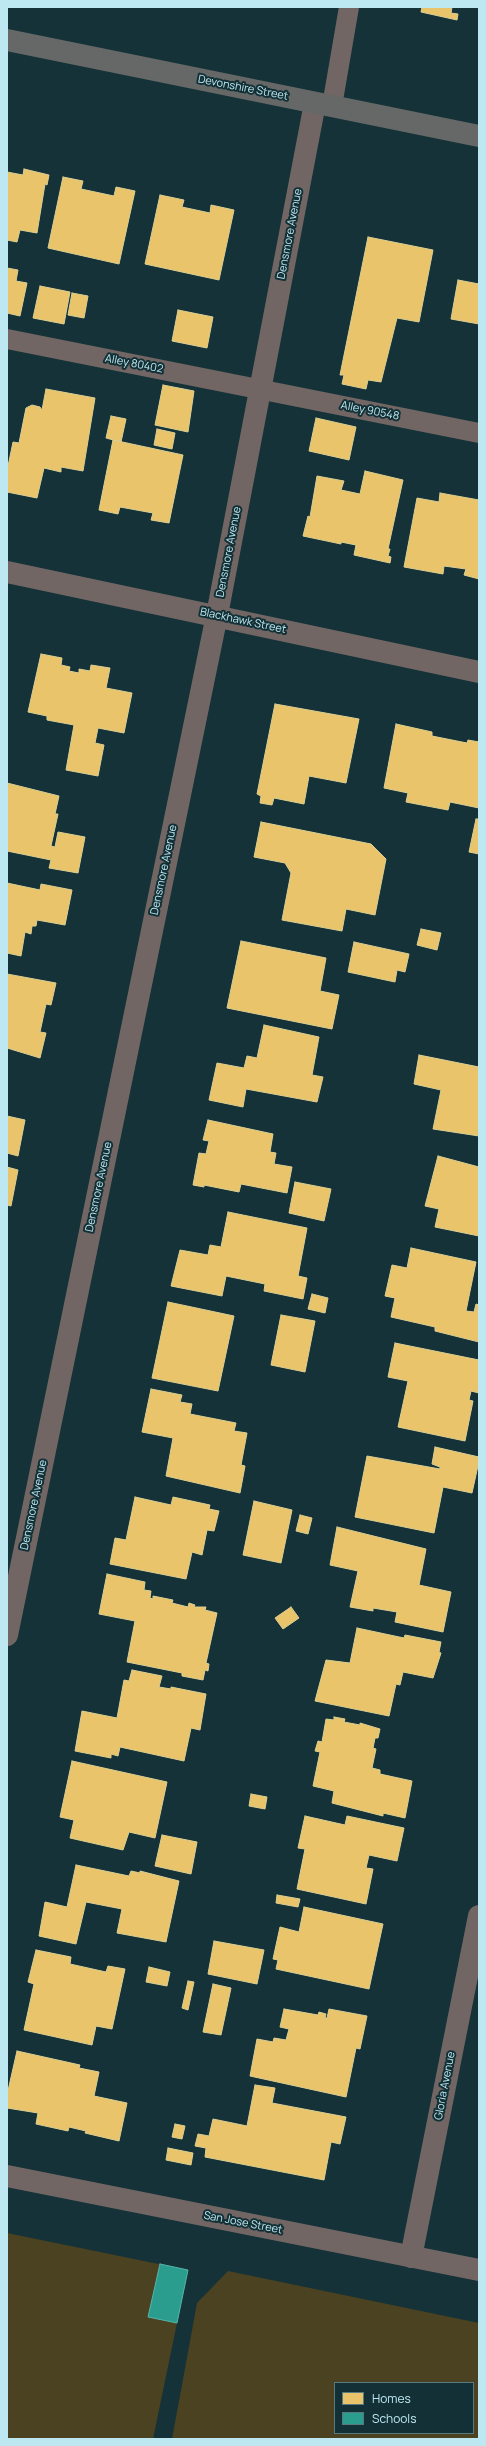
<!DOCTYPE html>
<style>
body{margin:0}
#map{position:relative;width:486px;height:2446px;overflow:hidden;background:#143237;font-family:Manrope,sans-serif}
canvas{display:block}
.frame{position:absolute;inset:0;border:8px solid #bee8f1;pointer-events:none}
.legend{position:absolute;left:334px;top:2382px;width:140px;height:52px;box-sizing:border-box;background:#133036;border:1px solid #577a81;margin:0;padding:5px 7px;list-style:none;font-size:12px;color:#bee8f1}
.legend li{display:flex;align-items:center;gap:8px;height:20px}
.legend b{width:20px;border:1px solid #577a81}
</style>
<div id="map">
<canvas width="486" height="2446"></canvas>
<div class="frame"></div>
<ul class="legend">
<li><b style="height:11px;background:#e9c46a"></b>Homes</li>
<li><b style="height:11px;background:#2a9d8f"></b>Schools</li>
</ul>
</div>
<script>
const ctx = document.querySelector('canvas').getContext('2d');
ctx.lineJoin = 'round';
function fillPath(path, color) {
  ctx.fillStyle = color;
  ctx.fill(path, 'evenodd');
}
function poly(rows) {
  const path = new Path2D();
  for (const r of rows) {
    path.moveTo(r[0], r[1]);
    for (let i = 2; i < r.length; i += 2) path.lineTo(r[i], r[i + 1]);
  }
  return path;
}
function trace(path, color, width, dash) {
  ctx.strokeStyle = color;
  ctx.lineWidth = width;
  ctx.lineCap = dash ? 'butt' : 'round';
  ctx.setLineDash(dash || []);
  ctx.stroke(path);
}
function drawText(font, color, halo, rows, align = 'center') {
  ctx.font = font + ' Manrope,sans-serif';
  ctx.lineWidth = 4;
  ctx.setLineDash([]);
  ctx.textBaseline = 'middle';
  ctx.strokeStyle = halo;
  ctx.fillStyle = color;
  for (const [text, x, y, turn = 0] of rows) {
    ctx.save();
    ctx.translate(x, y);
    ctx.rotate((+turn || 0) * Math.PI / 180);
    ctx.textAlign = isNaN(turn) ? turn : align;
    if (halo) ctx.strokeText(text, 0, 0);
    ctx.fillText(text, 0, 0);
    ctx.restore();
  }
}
fillPath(poly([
 [7,2233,188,2270,153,2439,7,2439],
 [228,2271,479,2323,479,2439,172,2439,197,2303],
 [335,2383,473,2383,473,2433,335,2433]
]), '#4a4220');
const homes = poly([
 [422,7,452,7,451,13,458,14,457,20,421,12,422,7],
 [24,169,49,175,47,185,45,184,37,233,20,230,17,242,7,240,7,172,23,175,24,169],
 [63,177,83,181,81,189,114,196,116,187,135,191,119,264,48,248,63,177],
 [160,195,184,200,182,207,210,213,211,205,234,210,219,280,145,264,160,195],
 [368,237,433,250,419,322,397,318,381,382,368,380,366,389,342,384,344,375,340,375,368,237],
 [7,268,18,270,16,281,27,283,20,316,7,313,7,268],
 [458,280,479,284,479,324,451,319,458,280],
 [40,286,70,292,64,324,33,318,40,286],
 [72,293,88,296,84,318,68,315,72,293],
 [178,310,213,317,207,348,172,341,178,310],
 [163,385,194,391,188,432,155,425,163,385],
 [46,389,95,398,83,471,61,467,61,472,44,468,37,498,7,492,7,471,13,442,19,443,26,408,32,405,40,407,42,410,46,389],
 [111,416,126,419,121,442,106,438,111,416],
 [316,418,356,427,349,460,309,451,316,418],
 [157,429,175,433,172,449,154,445,157,429],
 [113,440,183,455,169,523,151,520,153,513,120,507,118,514,99,510,113,440],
 [365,471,403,480,388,549,390,549,388,556,391,557,390,563,354,555,356,545,341,542,341,544,303,536,308,516,310,517,317,476,344,481,341,490,360,494,365,471],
 [440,493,479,500,479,579,464,575,466,569,444,566,443,574,404,567,417,498,439,502,440,493],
 [41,654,62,658,61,665,70,667,69,671,79,673,79,669,90,671,91,665,110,668,106,688,132,693,124,733,98,728,95,743,104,745,98,776,66,770,74,725,47,720,47,716,28,712,41,654],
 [275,704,359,719,346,783,309,776,304,804,274,798,272,805,260,803,261,796,257,794,275,704],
 [396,724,432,732,432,736,467,743,468,740,479,742,479,808,450,802,448,810,406,802,408,793,384,788,396,724],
 [7,783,59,796,55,814,58,814,51,846,55,847,58,832,85,837,78,873,49,868,51,860,7,851,7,783],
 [476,819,479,819,479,854,469,852,476,819],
 [261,822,371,844,386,859,375,915,346,909,342,931,282,920,291,873,285,863,254,857,261,822],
 [7,883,40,890,41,884,72,890,65,925,37,920,36,926,32,926,31,934,25,932,21,956,7,953,7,883],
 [421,929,441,933,437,950,417,945,421,929],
 [241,941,326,958,320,991,339,995,332,1029,227,1008,241,941],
 [354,942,409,954,405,972,397,970,395,982,348,972,354,942],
 [7,974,56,983,51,1005,46,1004,40,1032,46,1033,40,1058,7,1048,7,974],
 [264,1025,319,1037,312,1075,323,1077,317,1102,246,1089,243,1107,209,1100,217,1063,244,1068,247,1056,257,1058,264,1025],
 [419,1055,479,1067,479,1136,433,1129,441,1090,414,1084,419,1055],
 [7,1116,25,1120,18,1156,7,1153,7,1116],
 [208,1120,273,1134,270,1152,276,1153,274,1164,292,1167,287,1193,241,1184,239,1192,204,1185,204,1187,193,1185,199,1153,206,1154,209,1141,203,1140,208,1120],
 [438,1156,479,1167,479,1236,435,1227,439,1209,425,1206,438,1156],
 [7,1167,18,1170,11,1206,7,1205,7,1167],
 [295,1182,331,1189,324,1221,289,1213,295,1182],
 [228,1212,307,1228,298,1276,307,1278,303,1299,264,1291,265,1284,226,1276,222,1296,171,1286,180,1250,208,1255,210,1245,221,1247,228,1212],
 [411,1248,476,1262,466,1311,474,1312,476,1304,479,1305,479,1342,435,1331,435,1327,391,1317,395,1298,385,1296,392,1265,407,1268,411,1248],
 [312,1294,328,1298,325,1313,308,1309,312,1294],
 [168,1302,234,1316,218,1391,152,1378,168,1302],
 [281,1315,315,1321,305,1372,271,1365,281,1315],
 [395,1343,479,1360,479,1393,471,1391,469,1400,473,1401,465,1441,398,1427,408,1381,388,1377,395,1343],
 [151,1389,182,1395,180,1402,192,1404,190,1414,236,1423,234,1431,247,1433,241,1465,245,1466,240,1493,166,1476,173,1438,142,1432,151,1389],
 [435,1447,479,1457,479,1461,472,1493,443,1487,434,1533,355,1517,367,1456,440,1469,440,1467,432,1464,435,1447],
 [135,1497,171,1505,173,1497,210,1505,209,1509,219,1511,214,1531,207,1530,202,1555,192,1552,186,1579,110,1564,115,1538,126,1540,135,1497],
 [254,1501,292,1510,281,1563,243,1555,254,1501],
 [300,1515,312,1518,308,1534,296,1531,300,1515],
 [337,1527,426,1549,419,1585,451,1592,443,1632,395,1622,397,1612,373,1608,373,1611,350,1607,358,1571,330,1565,337,1527],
 [107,1574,145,1582,144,1590,151,1591,150,1598,153,1599,153,1596,173,1600,172,1603,188,1607,189,1603,195,1605,194,1607,206,1607,205,1610,217,1613,206,1663,209,1664,208,1671,205,1670,203,1680,182,1676,182,1673,127,1662,135,1621,99,1614,107,1574],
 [291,1607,299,1618,283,1629,275,1618,291,1607],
 [357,1628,404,1638,405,1635,441,1642,439,1652,441,1653,433,1678,403,1672,400,1685,396,1684,389,1716,315,1701,326,1660,350,1663,357,1628],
 [132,1670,162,1676,159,1687,171,1689,171,1687,206,1694,200,1730,191,1728,184,1761,120,1747,118,1756,111,1754,111,1758,75,1751,82,1711,117,1718,124,1680,129,1681,132,1670],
 [334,1717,345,1719,344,1722,360,1725,360,1723,380,1729,378,1738,375,1738,373,1748,376,1749,372,1768,380,1770,380,1774,412,1781,405,1818,383,1813,383,1816,332,1803,334,1791,313,1786,320,1752,315,1751,318,1741,322,1742,326,1719,334,1720,334,1717],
 [72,1761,167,1782,155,1838,129,1832,123,1850,70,1838,74,1820,60,1817,72,1761],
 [251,1794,267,1797,265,1809,249,1806,251,1794],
 [305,1816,345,1825,347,1816,404,1828,397,1861,369,1855,366,1868,373,1869,366,1904,297,1889,305,1849,298,1848,305,1816],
 [162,1835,197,1842,191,1874,155,1866,162,1835],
 [76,1865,129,1876,131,1871,140,1873,140,1871,179,1881,166,1942,117,1933,122,1909,86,1902,76,1944,39,1936,45,1902,67,1907,76,1865],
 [277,1895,300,1899,298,1907,276,1903,277,1895],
 [304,1907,383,1924,369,1989,276,1969,278,1960,273,1959,280,1927,299,1932,304,1907],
 [214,1941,264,1950,257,1984,208,1974,214,1941],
 [36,1950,71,1957,70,1964,106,1972,108,1966,125,1969,112,2029,96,2026,92,2045,24,2030,34,1984,28,1982,36,1950],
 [149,1967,170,1972,167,1986,146,1982,149,1967],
 [188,1981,194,1982,188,2010,182,2008,188,1981],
 [213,1984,231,1988,221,2035,203,2032,213,1984],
 [284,2009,318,2015,319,2012,326,2014,325,2018,327,2018,329,2009,367,2016,360,2049,356,2048,346,2097,250,2076,257,2039,273,2042,274,2038,286,2040,289,2029,280,2027,284,2009],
 [17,2051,80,2065,79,2068,99,2072,94,2096,127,2103,119,2141,85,2133,86,2131,69,2127,68,2131,36,2124,38,2113,7,2108,7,2095,17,2051],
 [255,2085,275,2088,272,2103,346,2117,340,2144,331,2142,324,2180,205,2157,206,2148,195,2146,198,2134,209,2136,213,2119,247,2126,255,2085],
 [175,2124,185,2126,182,2139,172,2137,175,2124],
 [168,2148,193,2153,191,2165,166,2160,168,2148]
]);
fillPath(homes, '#e9c46a');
trace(homes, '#dccf92', 1);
const schools = poly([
 [160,2264,188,2270,177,2323,148,2317,160,2264]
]);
fillPath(schools, '#2a9d8f');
trace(schools, '#56b4ac', 1);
trace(poly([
 [332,106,349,7],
 [7,339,479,433]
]), '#726664', 20);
trace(poly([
 [7,572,479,672],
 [7,1635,217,615,315,103],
 [411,2257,479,1916]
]), '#726664', 22);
trace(poly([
 [7,2176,479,2270]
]), '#726664', 22);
trace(poly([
 [7,40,479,136]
]), '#666867', 22);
drawText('11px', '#bee8f1', '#133036', [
 ["Devonshire Street",243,88,11],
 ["Densmore Avenue",290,234,-79],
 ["Alley 80402",134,364,11],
 ["Alley 90548",370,411,11],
 ["Densmore Avenue",229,552,-79],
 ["Blackhawk Street",243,621,12],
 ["Densmore Avenue",164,870,-78],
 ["Densmore Avenue",99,1187,-78],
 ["Densmore Avenue",34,1505,-78],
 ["Gloria Avenue",445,2086,-79],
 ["San Jose Street",243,2223,11]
]);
</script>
